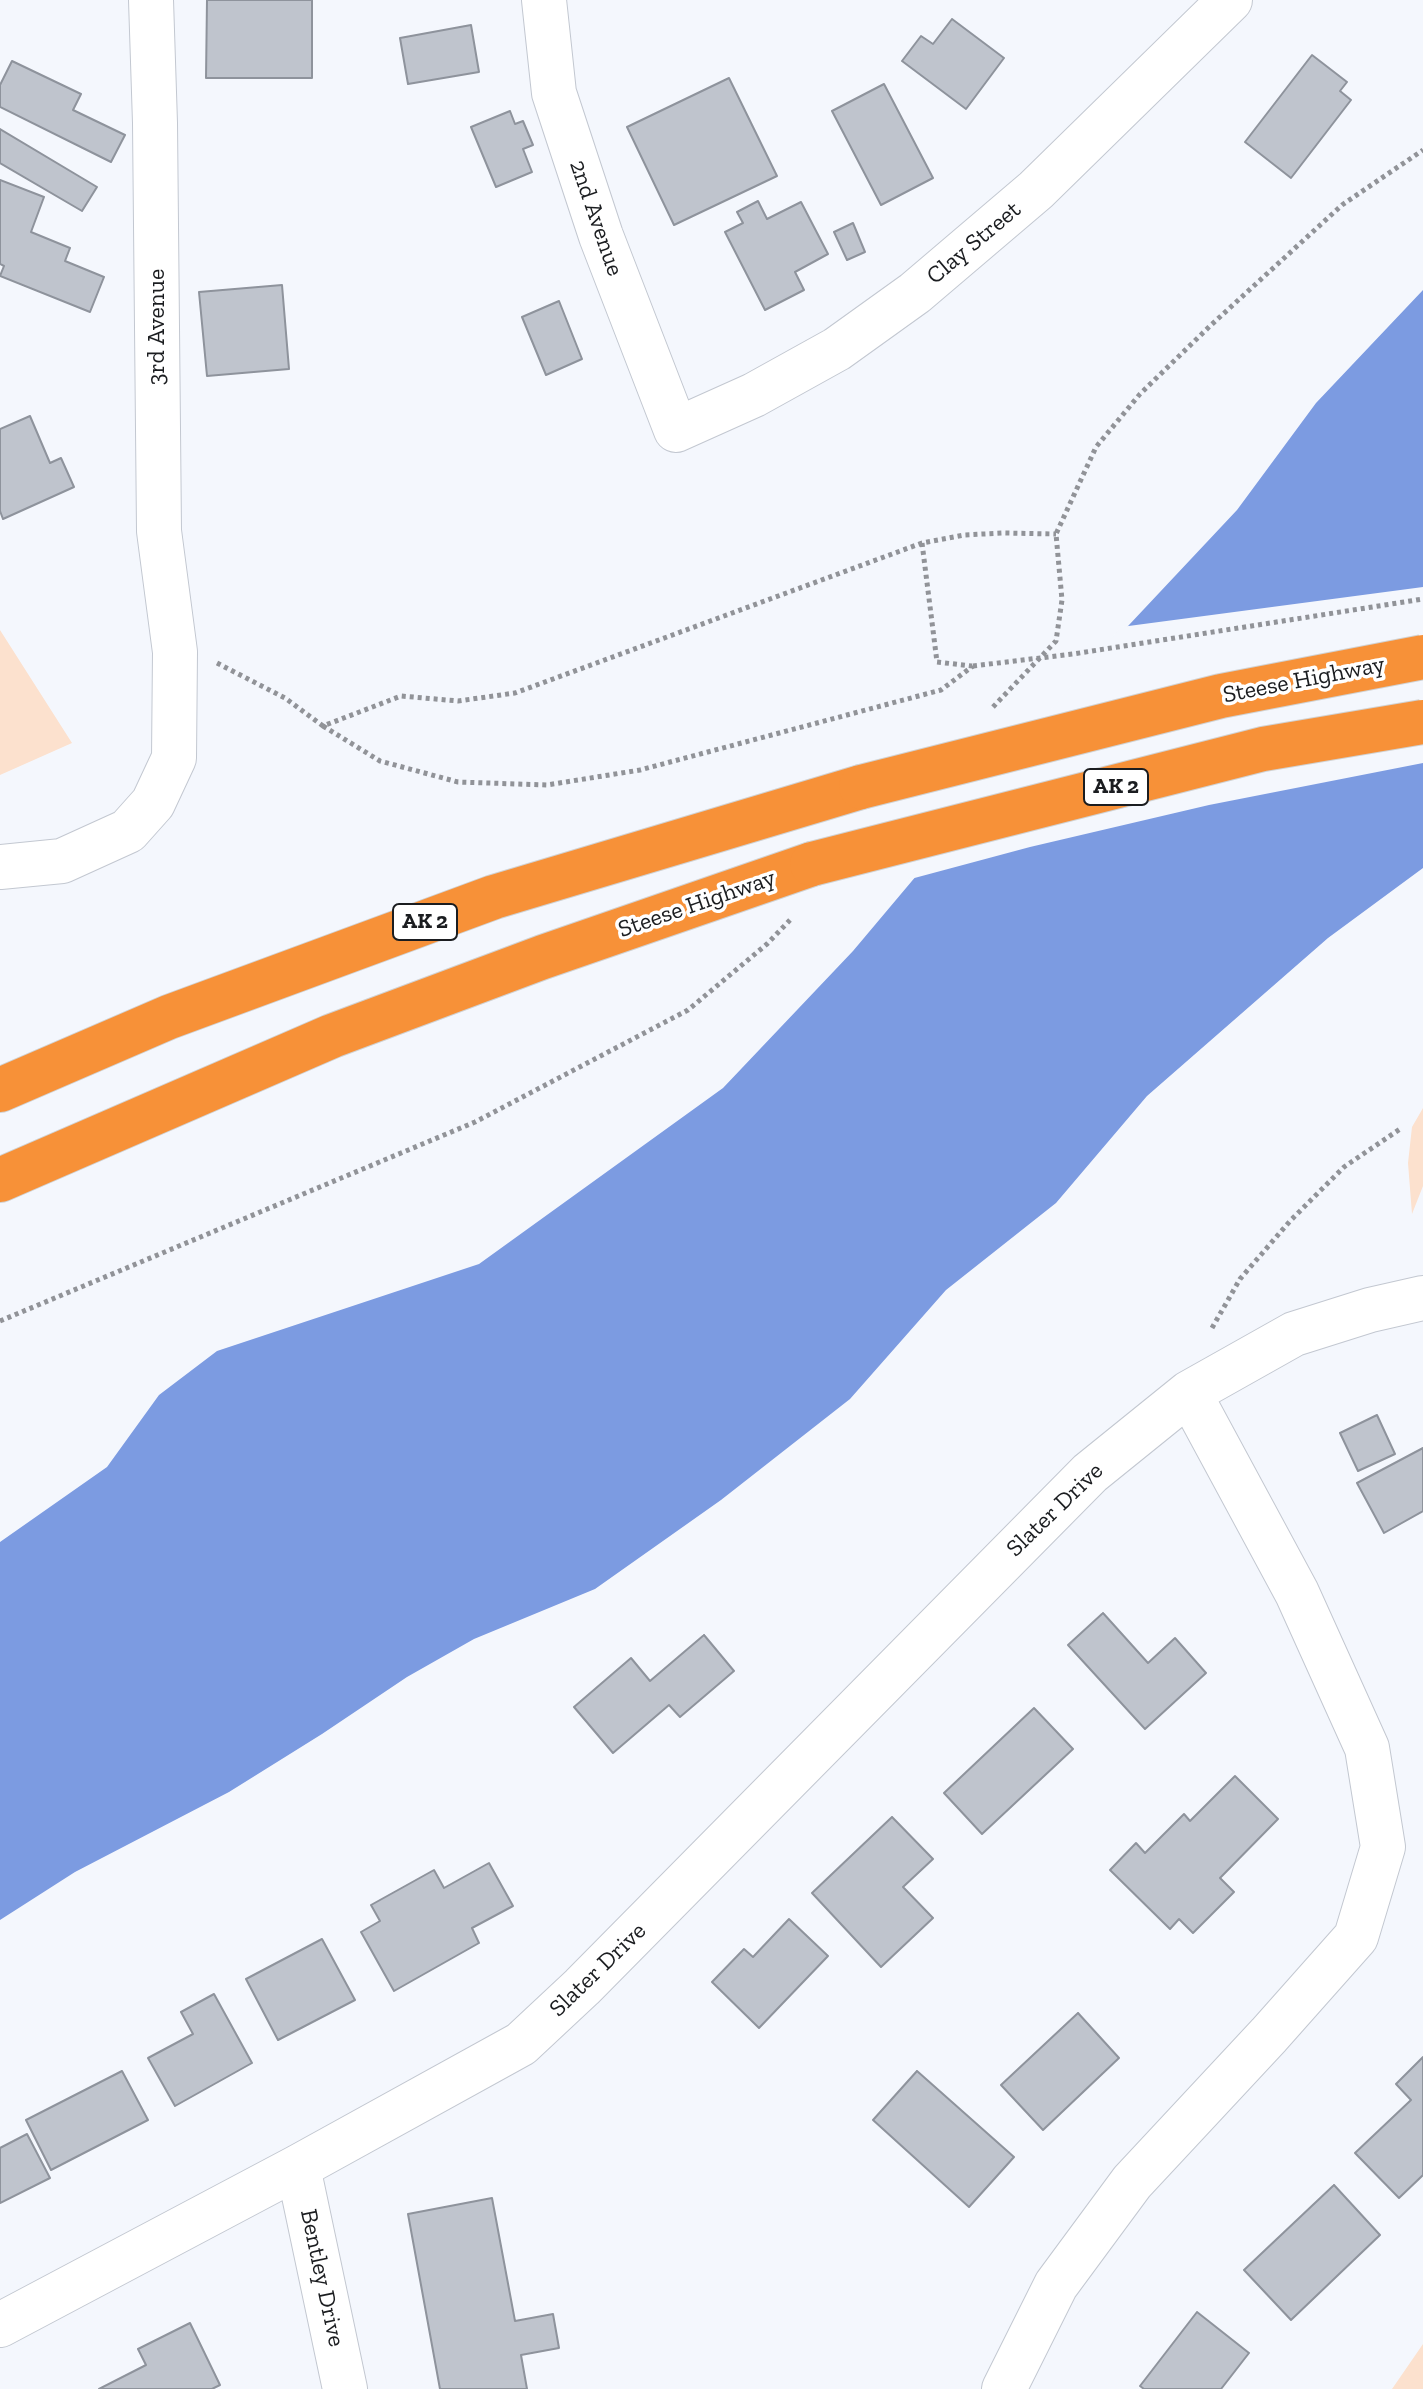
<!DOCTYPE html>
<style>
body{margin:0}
canvas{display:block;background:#f4f7fd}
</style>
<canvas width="1423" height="2389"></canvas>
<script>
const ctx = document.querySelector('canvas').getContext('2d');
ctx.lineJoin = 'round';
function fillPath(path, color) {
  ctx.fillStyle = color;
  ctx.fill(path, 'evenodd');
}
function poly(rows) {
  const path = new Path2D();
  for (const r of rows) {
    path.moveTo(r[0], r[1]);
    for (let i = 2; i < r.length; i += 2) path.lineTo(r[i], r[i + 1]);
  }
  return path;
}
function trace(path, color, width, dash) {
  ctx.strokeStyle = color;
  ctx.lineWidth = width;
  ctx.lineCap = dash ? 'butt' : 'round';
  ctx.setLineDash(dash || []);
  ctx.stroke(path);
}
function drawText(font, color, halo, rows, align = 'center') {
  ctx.font = font + ' "Zilla Slab",serif';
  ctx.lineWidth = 7;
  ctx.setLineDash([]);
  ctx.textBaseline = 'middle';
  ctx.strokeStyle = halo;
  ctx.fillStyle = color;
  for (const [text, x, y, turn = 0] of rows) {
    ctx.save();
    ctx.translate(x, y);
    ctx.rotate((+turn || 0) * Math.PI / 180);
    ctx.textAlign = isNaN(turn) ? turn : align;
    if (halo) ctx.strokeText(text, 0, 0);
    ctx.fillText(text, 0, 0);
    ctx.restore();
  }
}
fillPath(poly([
 [0,630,72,743,0,775],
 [1423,1108,1423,1186,1412,1214,1408,1163,1412,1127],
 [1423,2344,1423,2389,1392,2389]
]), '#fce1ce');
fillPath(poly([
 [1423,290,1423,868,1328,938,1147,1096,1056,1203,946,1290,850,1399,721,1500,595,1589,474,1639,407,1677,322,1734,229,1792,75,1872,0,1920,0,1542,107,1467,159,1395,217,1351,479,1264,723,1088,853,951,1113,642,1237,510,1316,403]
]), '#7c9be1');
fillPath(poly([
 [1423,587,1423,763,1209,805,1030,847,907,880,1121,627]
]), '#f4f7fd');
const building = poly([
 [207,0,312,0,312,78,206,78,207,0],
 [952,19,1004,58,966,109,902,61,921,36,933,44,952,19],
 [471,25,479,72,408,84,400,38,471,25],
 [1312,55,1347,82,1340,91,1351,100,1291,178,1245,142,1312,55],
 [12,61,81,94,73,110,125,135,111,162,0,107,0,85,12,61],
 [729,78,777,176,674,225,627,127,729,78],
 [884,84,933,178,881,205,832,111,884,84],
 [510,111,515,124,523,121,533,145,523,149,532,172,496,187,471,127,510,111],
 [0,129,97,187,82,211,0,163,0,129],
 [0,180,44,197,31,232,70,248,65,261,104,277,90,312,0,276,4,266,0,264,0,180],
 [758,201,767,219,801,202,828,254,795,272,804,290,765,310,725,232,743,223,737,212,758,201],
 [853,223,865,252,847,260,834,232,853,223],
 [282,285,289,369,207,376,199,292,282,285],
 [559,301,582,359,546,375,522,317,559,301],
 [30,416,50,463,61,458,74,487,3,519,0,511,0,429,30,416],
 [1377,1415,1395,1454,1358,1471,1340,1433,1377,1415],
 [1423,1448,1423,1511,1384,1533,1357,1483,1423,1448],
 [1103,1613,1148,1663,1175,1638,1206,1673,1145,1729,1068,1645,1103,1613],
 [704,1635,734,1671,680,1717,669,1705,613,1753,574,1707,631,1658,650,1681,704,1635],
 [1034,1708,1073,1749,982,1834,944,1793,1034,1708],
 [1235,1776,1278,1819,1220,1878,1234,1892,1193,1933,1179,1919,1170,1929,1110,1870,1136,1843,1145,1853,1184,1814,1190,1821,1235,1776],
 [892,1817,933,1859,903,1887,933,1918,881,1967,812,1893,892,1817],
 [489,1863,513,1906,472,1928,479,1943,394,1991,361,1932,380,1921,371,1905,434,1870,444,1888,489,1863],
 [789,1919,828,1956,759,2028,712,1982,744,1949,753,1957,789,1919],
 [322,1939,355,2000,278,2040,246,1979,322,1939],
 [214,1994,252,2063,175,2106,148,2058,193,2034,181,2012,214,1994],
 [1078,2013,1119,2058,1043,2130,1001,2085,1078,2013],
 [1423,2057,1423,2175,1399,2198,1355,2153,1411,2100,1396,2084,1423,2057],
 [122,2071,148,2120,51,2170,26,2120,122,2071],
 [917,2071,1014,2157,969,2207,873,2120,917,2071],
 [27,2134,50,2178,0,2203,0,2148,27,2134],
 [1334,2185,1380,2235,1291,2320,1244,2270,1334,2185],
 [492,2198,515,2321,553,2314,559,2348,521,2355,527,2389,440,2389,408,2214,492,2198],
 [1197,2312,1249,2353,1221,2389,1144,2389,1140,2386,1197,2312],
 [190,2323,220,2385,212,2389,99,2389,146,2365,138,2349,190,2323]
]);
fillPath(building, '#bfc4cd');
trace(building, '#8e939c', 2);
const street = poly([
 [544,0,554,93,601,236,676,430,754,395,837,349,915,293,1036,190,1230,0],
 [0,867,62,861,128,831,153,803,174,758,175,652,159,531,155,123,151,0],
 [298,2167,345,2389],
 [0,2325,298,2167,521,2044,582,1987,1090,1473,1189,1393,1294,1334,1370,1310,1423,1298],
 [1004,2389,1056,2285,1132,2182,1269,2035,1356,1937,1383,1847,1367,1748,1297,1593,1189,1393]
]);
const highway = poly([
 [0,1090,169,1017,494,897,861,787],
 [0,1180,332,1036,543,957,812,864]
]);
trace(street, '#c3c8d1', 46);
trace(highway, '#d1d2d2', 46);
trace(poly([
 [922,543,937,662,972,666],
 [217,663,285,698,323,726,401,696,458,701,515,693,922,543,964,535,1003,533,1056,534],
 [993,707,1056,641,1062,600,1056,534,1096,447,1140,394,1210,326,1342,205,1423,150],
 [323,726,380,761,458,782,547,785,640,770,941,690,973,666],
 [0,1321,475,1122,688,1010,767,944,790,920],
 [1212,1328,1240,1279,1290,1221,1344,1167,1400,1129]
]), '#919398', 5, [4, 4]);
trace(street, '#fff', 44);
trace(highway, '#f79138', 44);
const highwayBridge = poly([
 [861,787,1221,696,1423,657],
 [812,864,1263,749,1423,722]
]);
trace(highwayBridge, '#d1d2d2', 46, []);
trace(poly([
 [973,666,1073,654,1423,599]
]), '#919398', 5, [4, 4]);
trace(highwayBridge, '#f79138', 44);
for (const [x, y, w] of [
 [1116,787,64],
 [425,922,64]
]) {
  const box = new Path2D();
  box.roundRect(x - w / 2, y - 18, w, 36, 6);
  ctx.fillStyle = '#fff';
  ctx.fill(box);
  trace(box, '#1b1d20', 2);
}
drawText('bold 22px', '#1b1d20', null, [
 ["AK 2",1116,787],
 ["AK 2",425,922]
]);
drawText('24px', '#1b1d20', '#fff', [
 ["2nd Avenue",596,218,71],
 ["Clay Street",974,243,-40],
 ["3rd Avenue",157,327,-90],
 ["Steese Highway",1304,680,-11],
 ["Steese Highway",697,904,-19],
 ["Slater Drive",1055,1510,-44],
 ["Slater Drive",598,1970,-44],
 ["Bentley Drive",322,2278,78]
]);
</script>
